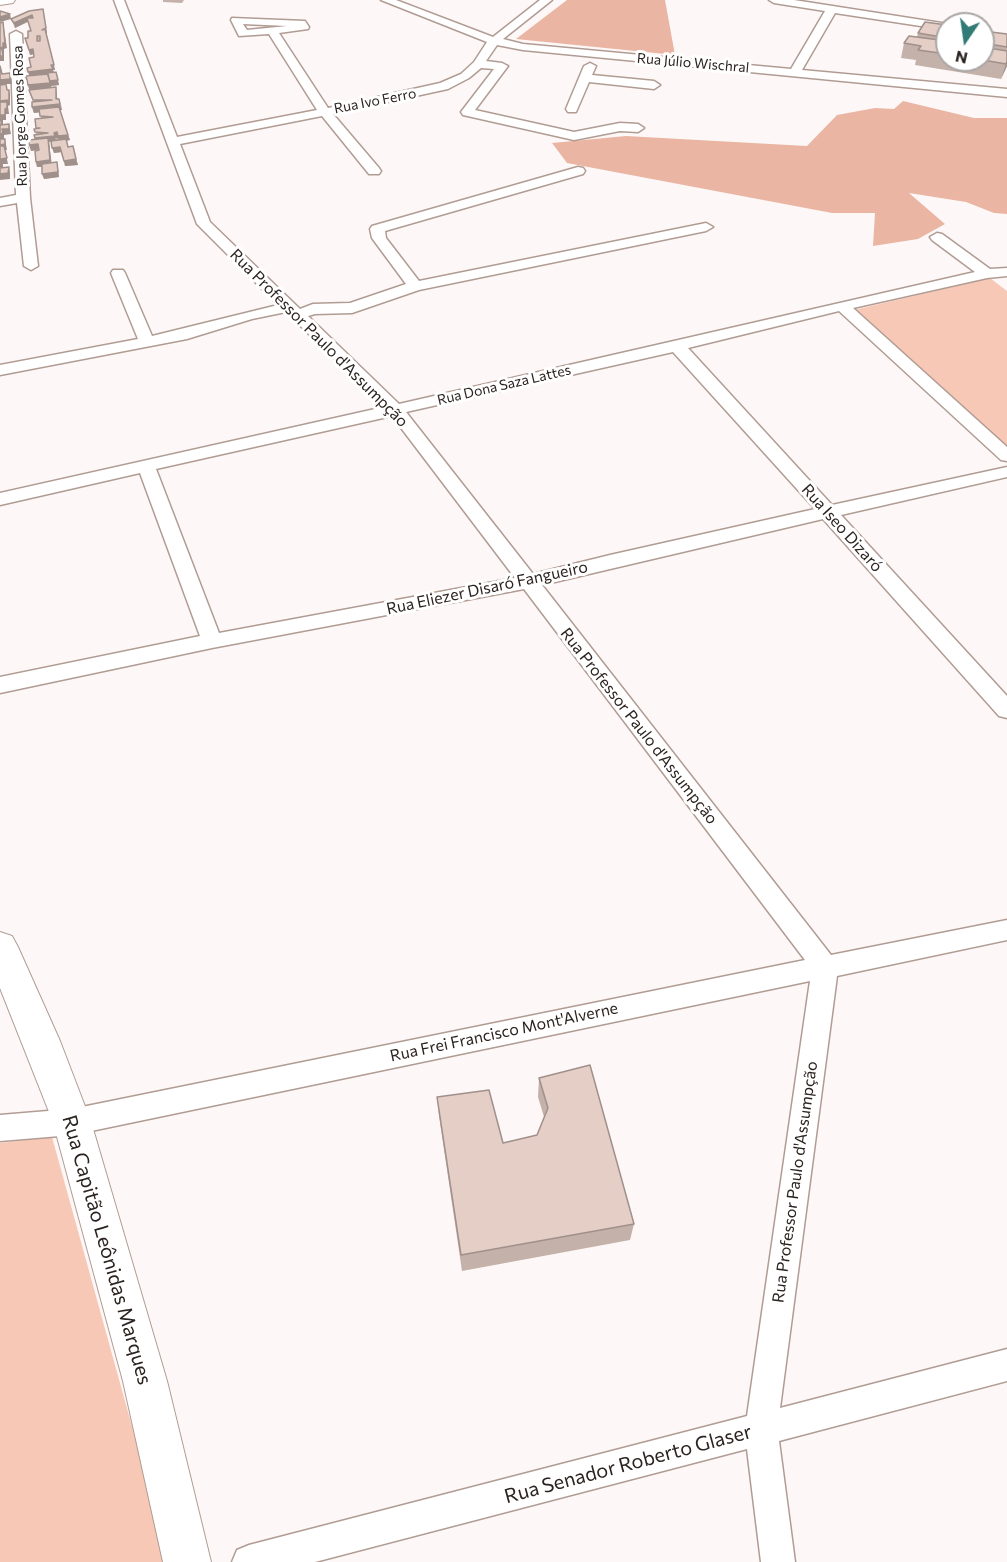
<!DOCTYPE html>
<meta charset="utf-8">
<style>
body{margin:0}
#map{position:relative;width:1007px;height:1562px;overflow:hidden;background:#fdf8f7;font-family:Commissioner,sans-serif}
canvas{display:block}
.north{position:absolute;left:935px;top:12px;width:60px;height:60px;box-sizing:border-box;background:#fff;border:2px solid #aaa7a6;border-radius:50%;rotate:193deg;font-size:16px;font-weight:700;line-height:24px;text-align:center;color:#2b2320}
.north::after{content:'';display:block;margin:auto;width:21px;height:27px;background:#317a76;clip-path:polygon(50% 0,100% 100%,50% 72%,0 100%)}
</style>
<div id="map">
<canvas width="1007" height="1562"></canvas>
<div class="north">N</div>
</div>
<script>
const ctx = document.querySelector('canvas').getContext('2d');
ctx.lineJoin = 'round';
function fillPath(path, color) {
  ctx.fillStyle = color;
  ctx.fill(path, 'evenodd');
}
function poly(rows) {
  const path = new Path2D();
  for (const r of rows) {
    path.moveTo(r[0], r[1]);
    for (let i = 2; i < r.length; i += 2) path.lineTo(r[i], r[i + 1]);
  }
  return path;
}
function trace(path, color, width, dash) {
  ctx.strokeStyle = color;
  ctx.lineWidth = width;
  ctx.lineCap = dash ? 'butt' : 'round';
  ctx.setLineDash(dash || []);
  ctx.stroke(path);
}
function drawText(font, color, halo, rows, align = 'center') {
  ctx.font = font + ' Commissioner,sans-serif';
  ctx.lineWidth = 6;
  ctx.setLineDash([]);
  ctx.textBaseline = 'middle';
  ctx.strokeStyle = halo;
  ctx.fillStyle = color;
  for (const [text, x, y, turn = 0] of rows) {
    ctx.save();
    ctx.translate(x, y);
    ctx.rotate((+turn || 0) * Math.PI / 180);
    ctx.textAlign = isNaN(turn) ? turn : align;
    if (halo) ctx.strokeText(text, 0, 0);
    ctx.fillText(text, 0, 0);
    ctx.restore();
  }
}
fillPath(poly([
 [990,278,1007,291,1007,455,854,310],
 [52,1137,133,1430,164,1562,0,1562,0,1143]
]), '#f8c8b7');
fillPath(poly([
 [567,0,665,0,675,55,516,39],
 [903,101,974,118,1007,118,1007,214,994,213,966,202,909,193,945,224,918,239,873,246,875,213,832,213,567,163,552,143,626,136,807,146,837,115,875,108,894,109]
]), '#eab6a3');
const minor = poly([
 [114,0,124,0,177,137,317,110,269,34,239,36,231,20,232,18,305,21,309,27,308,29,279,33,328,108,440,83,461,74,474,62,487,42,381,0,396,0,493,37,540,0,552,0,503,39,523,44,791,69,825,11,774,3,769,0,794,0,948,24,947,30,835,13,802,70,1007,89,1007,97,523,50,497,45,486,61,502,63,508,66,475,110,574,132,620,123,638,124,644,128,638,132,620,131,574,140,463,115,461,112,494,69,481,68,469,78,448,89,333,114,379,168,381,171,379,174,369,174,322,116,180,144,210,222,300,309,313,304,350,303,406,284,372,238,370,229,372,226,578,167,583,168,585,171,583,174,385,231,386,238,419,281,706,223,713,227,706,231,419,290,352,313,315,314,308,316,399,404,975,272,932,240,930,237,937,233,942,234,990,269,1007,268,1007,276,987,278,853,308,1007,447,1007,461,1001,460,839,311,688,348,832,505,1007,467,1007,477,841,515,1007,696,1007,718,999,716,823,519,542,585,831,955,1007,920,1007,940,837,976,780,1408,1007,1349,1007,1381,779,1441,795,1562,761,1562,747,1449,315,1562,232,1562,237,1550,249,1545,747,1416,810,981,72,1135,0,1141,0,1115,72,1109,805,960,524,589,212,648,0,693,0,677,200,636,140,473,0,505,0,493,384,407,286,312,252,319,187,339,0,375,0,365,138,339,111,273,113,270,123,270,125,273,152,336,278,305,197,224,114,0],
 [243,24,287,26,247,30,243,24],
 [673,352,815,509,610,555,533,574,406,412,673,352],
 [392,416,515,578,219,633,156,469,392,416],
 [16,31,22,34,30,198,38,266,31,270,24,266,17,203,0,206,0,198,16,195,10,34,16,31],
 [590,63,596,66,592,75,654,81,660,85,654,89,589,82,576,112,568,112,566,109,584,66,590,63]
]);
const secondary = poly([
 [0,0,15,0,13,3,0,5,0,0],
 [0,932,12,936,18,947,60,1041,91,1122,167,1381,211,1562,163,1562,123,1381,53,1122,0,988,0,932]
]);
trace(minor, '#b19c94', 3);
trace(secondary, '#b19c94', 2);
fillPath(minor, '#fff');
fillPath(secondary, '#fff');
fillPath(poly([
 [163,0,184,0,182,3,163,2],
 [43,9,47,33,46,33,55,70,53,70,59,85,51,86,52,88,56,87,57,99,61,104,62,110,60,110,70,140,67,141,68,147,73,146,78,165,65,166,62,152,54,153,51,142,49,142,51,163,58,168,59,177,44,179,42,167,37,167,36,162,39,150,31,151,35,140,34,135,36,134,34,129,37,129,35,119,41,118,40,112,34,113,32,107,33,102,28,85,31,67,34,57,34,54,30,55,25,38,28,38,31,31,28,22,15,28,11,19],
 [947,25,947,60,983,60,983,31,1007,34,1007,66,1001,79,915,65,916,60,901,58,904,43,917,37,918,33],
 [539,1078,634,1224,630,1240,462,1271,439,1116,437,1097,503,1143,537,1135,544,1117,538,1097]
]), '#c4b1aa');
fillPath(poly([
 [43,9,47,33,46,33,55,70,53,70,43,35],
 [10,14,11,19,0,22,0,17],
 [32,15,33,19,15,28,14,23],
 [3,22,7,48,4,49,4,61,0,61,0,48],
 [33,49,34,54,30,55,29,50],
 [1007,61,1007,66,1001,79],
 [53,69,54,75,58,80,59,85,51,86,52,93,31,96,28,85,30,78,28,72],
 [10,73,12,84,6,84,8,95,1,85,0,80],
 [56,87,58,105,60,104,62,110,34,113,32,107,56,99],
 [9,90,10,95,10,105,8,106,9,114,6,114,6,120,3,120,3,126,0,126,1,115,5,109,0,106,0,101],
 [9,124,11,134,4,135,4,139,0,139,0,134,2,129],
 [57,132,68,135,70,140,59,142,58,138,55,138,56,141,49,142,52,166,37,167,36,162,48,142,36,144,35,138],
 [5,139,7,150,5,150,8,164,3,164,3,170,0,170,0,145],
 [38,144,40,149,31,151,29,145],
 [60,147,62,152,54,153,52,148],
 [76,159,78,165,65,166,64,161],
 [57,162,59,177,44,179,42,174],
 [9,167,10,172,10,179,0,180,0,174]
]), '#a0908b');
const building = poly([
 [43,9,46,28,42,30,45,29,54,65,51,65,53,69,28,72,27,68,31,67,29,58,34,57,33,49,29,50,25,38,28,38,28,31,31,31,27,18,33,18,32,15,14,23,11,19,29,11,43,9],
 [37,36,40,36,40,41,37,41,37,36],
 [0,11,10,14,0,17,0,11],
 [3,22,5,43,3,43,3,47,0,48,0,23,3,22],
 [925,22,947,25,947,38,918,33,925,22],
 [983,31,1007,34,1007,47,983,43,983,31],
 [909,36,947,41,947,54,918,50,921,46,904,43,909,36],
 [983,47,1007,51,1007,61,1006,64,983,60,983,47],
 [0,49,2,49,3,56,0,56,0,49],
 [0,66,2,74,10,73,10,79,0,80,1,85,6,84,7,90,9,90,9,100,0,101,0,66],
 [56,72,58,80,50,81,47,73,56,72],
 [48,74,50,83,28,85,26,76,48,74],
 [56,87,56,99,59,99,60,104,32,107,32,102,52,100,33,100,29,90,56,87],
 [0,102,7,102,7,108,5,109,5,115,1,115,1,120,0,121,0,102],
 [59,107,68,135,58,136,57,132,54,133,55,136,35,138,34,135,48,133,35,132,34,129,40,128,36,128,35,119,53,117,40,116,39,109,59,107],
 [9,124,9,129,2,129,3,133,0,134,0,125,9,124],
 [48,138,50,160,36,162,35,151,39,150,38,144,29,145,29,140,48,138],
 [0,139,5,139,5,144,0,145,0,139],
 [66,139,68,147,73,146,76,159,64,161,60,147,52,148,51,141,66,139],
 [0,146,4,146,7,158,1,159,1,164,0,164,0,146],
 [57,162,58,172,42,174,42,164,57,162],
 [9,167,8,173,0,174,0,168,9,167],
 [590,1065,634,1224,461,1255,437,1097,489,1090,503,1143,537,1135,548,1108,539,1078,590,1065]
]);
fillPath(building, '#e4cec6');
trace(building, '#a0908b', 1.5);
drawText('14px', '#2b2320', '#fff', [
 ["Rua Júlio Wischral",693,63,5],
 ["Rua Ivo Ferro",375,101,-11],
 ["Rua Jorge Gomes Rosa",20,116,-92],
 ["Rua Dona Saza Lattes",504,385,-13]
]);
drawText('16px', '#2b2320', '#fff', [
 ["Rua Professor Paulo d'Assumpção",319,338,45],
 ["Rua Iseo Dizaró",842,528,48],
 ["Rua Eliezer Disaró Fangueiro",487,588,-12],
 ["Rua Professor Paulo d'Assumpção",639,726,52],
 ["Rua Frei Francisco Mont'Alverne",504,1032,-12],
 ["Rua Professor Paulo d'Assumpção",795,1182,-82]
]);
drawText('20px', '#2b2320', '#fff', [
 ["Rua Capitão Leônidas Marques",107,1250,74],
 ["Rua Senador Roberto Glaser",628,1464,-15]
]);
</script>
